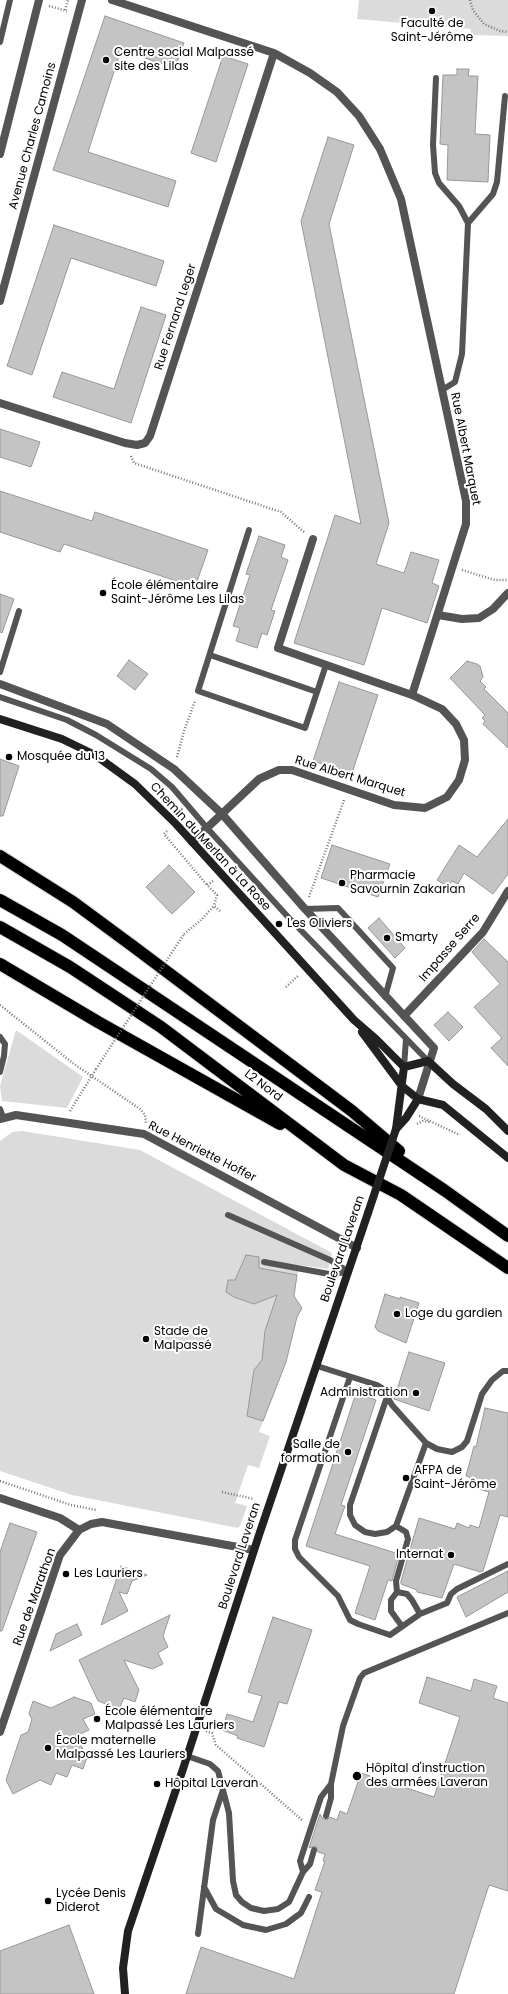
<!DOCTYPE html>
<meta charset="utf-8">
<style>
body{margin:0}
canvas{display:block;background:#fff}
</style>
<canvas width="508" height="1994"></canvas>
<script>
const ctx = document.querySelector('canvas').getContext('2d');
ctx.lineJoin = 'round';
function fillPath(path, color) {
  ctx.fillStyle = color;
  ctx.fill(path, 'evenodd');
}
function poly(rows) {
  const path = new Path2D();
  for (const r of rows) {
    path.moveTo(r[0], r[1]);
    for (let i = 2; i < r.length; i += 2) path.lineTo(r[i], r[i + 1]);
  }
  return path;
}
function trace(path, color, width, dash) {
  ctx.strokeStyle = color;
  ctx.lineWidth = width;
  ctx.lineCap = dash ? 'butt' : 'round';
  ctx.setLineDash(dash || []);
  ctx.stroke(path);
}
function drawText(font, color, halo, rows, align = 'center') {
  ctx.font = font + ' Poppins,sans-serif';
  ctx.lineWidth = 4;
  ctx.setLineDash([]);
  ctx.textBaseline = 'middle';
  ctx.strokeStyle = halo;
  ctx.fillStyle = color;
  for (const [text, x, y, turn = 0] of rows) {
    ctx.save();
    ctx.translate(x, y);
    ctx.rotate((+turn || 0) * Math.PI / 180);
    ctx.textAlign = isNaN(turn) ? turn : align;
    if (halo) ctx.strokeText(text, 0, 0);
    ctx.fillText(text, 0, 0);
    ctx.restore();
  }
}
fillPath(poly([
 [359,0,508,0,508,36,471,35,471,29,357,19],
 [16,1030,83,1077,67,1108,2,1101,0,1086],
 [22,1131,140,1150,332,1253,328,1269,299,1265,294,1296,302,1308,297,1317,286,1362,259,1432,270,1436,259,1468,248,1465,235,1503,247,1506,240,1526,238,1528,72,1495,0,1471,0,1141,12,1132]
]), '#dbdbdb');
const building = poly([
 [105,16,184,43,175,68,121,50,88,152,176,181,168,207,53,170,105,16],
 [223,56,248,64,216,162,191,153,223,56],
 [457,69,469,69,468,76,478,76,475,134,490,135,488,182,447,180,448,145,440,144,443,75,457,75,457,69],
 [328,137,354,145,329,224,389,523,376,564,404,573,411,552,439,560,432,583,439,586,427,623,382,608,364,665,294,643,335,515,361,524,301,221,328,137],
 [54,225,164,261,156,286,71,258,32,375,7,366,54,225],
 [141,307,166,315,131,423,53,397,62,372,114,389,141,307],
 [0,429,40,442,31,467,0,457,0,429],
 [0,491,92,521,95,512,208,550,195,587,64,544,60,552,0,532,0,491],
 [259,536,285,545,281,557,288,560,271,610,275,611,267,635,262,633,257,648,236,641,240,628,233,626,250,575,246,574,259,536],
 [0,594,14,599,2,633,0,632,0,594],
 [129,660,148,674,135,690,117,676,129,660],
 [467,661,477,664,480,666,483,677,480,681,486,687,484,689,508,713,508,748,483,724,485,721,482,718,485,715,450,678,467,661],
 [339,682,378,695,352,773,313,761,339,682],
 [0,759,19,766,3,816,0,816,0,759],
 [508,819,508,874,493,894,464,873,458,884,452,881,448,887,437,880,459,845,477,857,508,819],
 [332,845,390,864,378,897,321,878,332,845],
 [169,865,195,892,172,914,146,887,169,865],
 [379,918,405,948,395,958,368,928,379,918],
 [484,939,508,962,508,1066,491,1048,502,1038,474,1007,500,984,472,952,484,939],
 [448,1012,463,1027,449,1041,434,1025,448,1012],
 [246,1255,259,1257,259,1268,297,1275,294,1296,302,1308,297,1317,286,1362,263,1421,247,1416,254,1370,262,1360,265,1331,277,1295,254,1304,234,1297,226,1292,228,1280,235,1280,246,1255],
 [385,1294,400,1299,400,1297,419,1303,406,1343,378,1331,375,1327,385,1294],
 [409,1352,445,1363,429,1411,394,1399,409,1352],
 [356,1393,376,1400,341,1505,345,1506,335,1534,399,1554,392,1581,388,1580,375,1620,355,1613,370,1566,306,1546,356,1393],
 [485,1408,508,1413,508,1517,500,1515,483,1571,480,1572,454,1564,442,1598,417,1592,417,1590,401,1584,401,1581,419,1518,455,1529,457,1523,469,1528,470,1525,479,1528,489,1492,468,1486,470,1477,466,1476,474,1446,476,1447,485,1408],
 [10,1523,37,1532,2,1631,0,1631,0,1552,10,1523],
 [121,1566,147,1575,132,1581,127,1594,119,1592,128,1611,101,1625,121,1566],
 [508,1571,508,1592,466,1617,457,1597,508,1571],
 [170,1615,163,1636,168,1647,158,1653,163,1664,152,1669,124,1660,139,1690,135,1702,124,1698,119,1709,98,1701,79,1660,170,1615],
 [273,1617,312,1630,287,1704,279,1702,264,1747,237,1738,238,1736,222,1730,227,1714,253,1722,262,1696,248,1692,273,1617],
 [77,1624,82,1635,50,1651,56,1634,77,1624],
 [427,1677,471,1691,474,1679,497,1686,493,1698,508,1703,508,1891,489,1885,454,1994,186,1994,201,1947,294,1979,322,1892,315,1890,325,1861,323,1861,325,1854,318,1852,316,1846,309,1848,320,1814,323,1819,327,1820,330,1817,337,1820,340,1811,347,1814,361,1773,434,1797,460,1717,419,1703,427,1677],
 [74,1697,91,1703,95,1714,83,1719,89,1730,76,1736,87,1757,83,1769,72,1765,67,1777,56,1773,51,1785,40,1780,13,1794,6,1780,21,1735,28,1732,32,1719,29,1714,33,1701,51,1708,74,1697],
 [69,1925,94,1994,0,1994,0,1951,69,1925]
]);
fillPath(building, '#c4c4c4');
trace(building, '#989898', 1);
const highway = poly([
 [0,856,73,902,134,947,352,1111,399,1151],
 [0,900,62,935,444,1190,508,1236],
 [0,927,70,967,161,1027,344,1165,401,1195,508,1268],
 [0,964,98,1022,280,1124]
]);
trace(highway, '#dbdbdb', 14);
trace(poly([
 [470,0,473,10,484,24,500,31,508,32],
 [49,6,67,11],
 [65,10,68,0],
 [131,456,134,463,281,512,304,532],
 [462,570,495,580,508,580],
 [177,757,184,731,195,701],
 [167,831,164,834,207,885],
 [213,881,207,885,217,895,214,906],
 [309,897,344,800],
 [184,934,200,921,214,906,220,911],
 [286,987,299,975],
 [0,1005,74,1064,140,1109,145,1115,146,1124],
 [70,1111,96,1069],
 [419,1116,460,1135],
 [417,1124,423,1121,431,1122],
 [0,1481,71,1505,96,1510],
 [222,1492,254,1499],
 [206,1731,212,1733,216,1745,302,1820]
]), '#767676', 2.5, [1, 2]);
trace(poly([
 [0,42,10,0],
 [436,78,433,145,435,173,439,183,459,206,468,223],
 [442,390,455,382,462,354,468,223,493,194,497,182,505,96],
 [249,530,198,691,305,728,326,665],
 [210,655,317,692],
 [0,672,19,611],
 [0,697,67,720,96,735,151,769,172,787,207,828,289,918,428,1061],
 [305,909,338,908,393,968,385,997],
 [0,1037,5,1044,4,1056,0,1072],
 [404,1067,406,1039],
 [0,1109,3,1117],
 [228,1215,330,1260,349,1272,329,1274,264,1262],
 [317,1366,377,1385,382,1388,392,1405,426,1443,437,1449,452,1452,462,1447,467,1441,482,1394,492,1380,503,1371,508,1371],
 [350,1377,295,1540,295,1549,299,1557,338,1596,350,1620,358,1624,390,1635,420,1614,447,1603,451,1594,457,1589,508,1564],
 [387,1397,350,1505,350,1515,355,1525,365,1532,375,1534,387,1532,396,1526,426,1443],
 [396,1526,406,1532,408,1539,396,1581,397,1592,407,1594,412,1600,420,1614],
 [397,1592,391,1600,391,1611,401,1625],
 [187,1756,210,1764,218,1771,229,1813,233,1881,236,1895,242,1902,251,1908,264,1911,278,1909,289,1902,303,1872,310,1864,314,1850],
 [326,1816,331,1798,331,1784,343,1726,360,1678,364,1673,508,1613],
 [303,1872,300,1861,321,1797,331,1784],
 [204,1887,216,1909,243,1925,266,1930,286,1924,301,1913,309,1897],
 [198,1934,213,1820,223,1790]
]), '#545454', 6);
trace(poly([
 [112,0,274,53,310,73,337,92,359,116,380,149,401,199,466,501,466,524,412,695,442,709,456,724,464,740,465,760,459,780,447,797,425,808,394,805,292,770,279,770,259,779,192,842],
 [0,154,39,0],
 [0,301,82,0],
 [0,403,125,443,137,445,145,443,150,436,274,53],
 [313,539,278,648,412,695],
 [438,615,462,619,479,618,493,609,508,593],
 [0,684,107,724,174,769,222,814,305,909,434,1048,418,1099],
 [404,1016,483,932,508,891],
 [0,1119,16,1115,144,1134,357,1248],
 [0,1498,60,1518,79,1530],
 [0,1732,60,1555,79,1530,91,1524,102,1522,254,1550]
]), '#545454', 8);
trace(poly([
 [0,719,62,739,95,755,135,784,176,824,354,1020,376,1039,404,1067,396,1129],
 [362,1032,402,1086,418,1099,443,1105,508,1158],
 [404,1067,428,1061,453,1084,486,1109,508,1131],
 [396,1129,406,1118,418,1099],
 [125,1994,123,1968,128,1931,183,1769,259,1535,368,1213]
]), '#212121', 8);
trace(highway, '#000', 12);
trace(poly([
 [96,1069,184,934]
]), '#767676', 2.5, [1, 2]);
trace(poly([
 [368,1213,396,1129]
]), '#212121', 8);
for (const [x, y, r, color] of [
 [432,11,4,"#000"],
 [106,60,4,"#000"],
 [103,593,4,"#000"],
 [9,757,4,"#000"],
 [342,883,4,"#000"],
 [279,924,4,"#000"],
 [387,938,4,"#000"],
 [397,1314,4,"#000"],
 [146,1339,4,"#000"],
 [416,1393,4,"#000"],
 [348,1452,4,"#000"],
 [406,1478,4,"#000"],
 [451,1555,4,"#000"],
 [66,1574,4,"#000"],
 [97,1719,4,"#000"],
 [48,1748,4,"#000"],
 [357,1776,5,"#000"],
 [157,1784,4,"#000"],
 [48,1901,4,"#000"]
]) {
  const dot = new Path2D();
  dot.arc(x, y, r, 0, 2 * Math.PI);
  ctx.fillStyle = color;
  ctx.fill(dot);
  trace(dot, '#fff', 1.5);
}
drawText('12px', '#000', '#fff', [
 ["Faculté de",432,24,"center"],
 ["Saint-Jérôme",432,38,"center"],
 ["Centre social Malpassé",114,53],
 ["site des Lilas",114,67],
 ["École élémentaire",111,586],
 ["Saint-Jérôme Les Lilas",111,600],
 ["Mosquée du 13",17,757],
 ["Pharmacie",350,876],
 ["Savournin Zakarian",350,890],
 ["Les Oliviers",287,924],
 ["Smarty",395,938],
 ["Loge du gardien",405,1314],
 ["Stade de",154,1332],
 ["Malpassé",154,1346],
 ["Administration",408,1393,"right"],
 ["Salle de",340,1445,"right"],
 ["formation",340,1459,"right"],
 ["AFPA de",414,1471],
 ["Saint-Jérôme",414,1485],
 ["Internat",443,1555,"right"],
 ["Les Lauriers",74,1574],
 ["École élémentaire",105,1712],
 ["Malpassé Les Lauriers",105,1726],
 ["École maternelle",56,1741],
 ["Malpassé Les Lauriers",56,1755],
 ["Hôpital d'instruction",366,1769],
 ["des armées Laveran",366,1783],
 ["Hôpital Laveran",165,1784],
 ["Lycée Denis",56,1894],
 ["Diderot",56,1908]
], 'left');
drawText('12px', '#000', '#fff', [
 ["Avenue Charles Camoins",33,136,-75],
 ["Rue Fernand Leger",176,317,-72],
 ["Rue Albert Marquet",465,449,79],
 ["Rue Albert Marquet",350,777,17],
 ["Chemin du Merlan à La Rose",210,847,47],
 ["Impasse Serre",450,948,-49],
 ["L2 Nord",263,1086,37],
 ["Rue Henriette Hoffer",202,1152,27],
 ["Boulevard Laveran",343,1249,-71],
 ["Boulevard Laveran",240,1556,-72],
 ["Rue de Marathon",35,1597,-70]
]);
</script>
